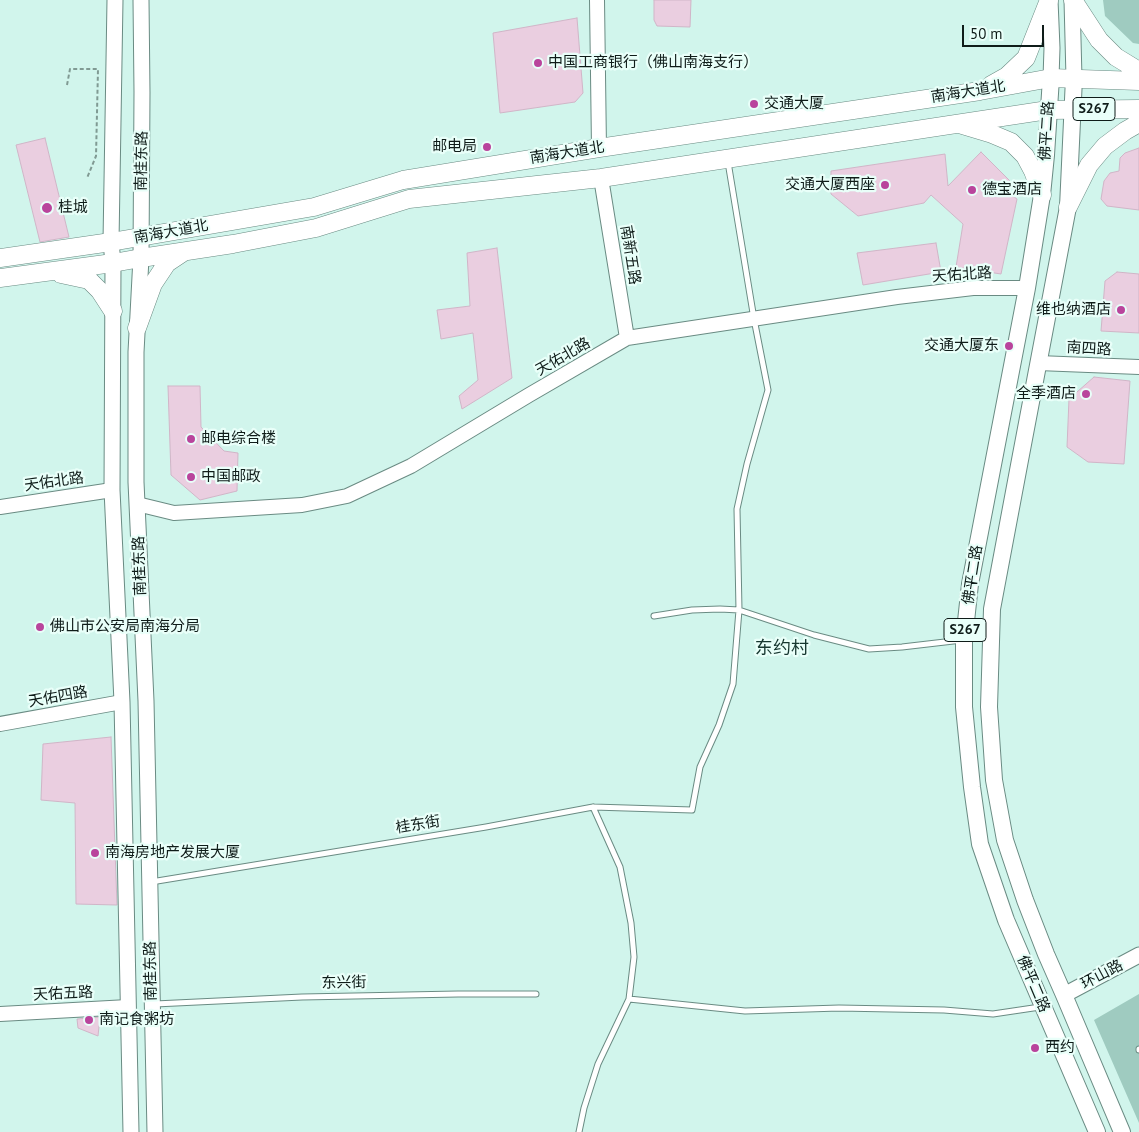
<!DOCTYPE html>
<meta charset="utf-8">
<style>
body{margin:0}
#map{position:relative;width:1139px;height:1132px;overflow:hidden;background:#d1f5ec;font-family:"PT Sans",sans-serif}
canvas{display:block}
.scale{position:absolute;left:962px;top:25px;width:82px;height:22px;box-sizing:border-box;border:2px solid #0f1c19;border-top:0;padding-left:6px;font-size:15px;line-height:18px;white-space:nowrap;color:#0f1c19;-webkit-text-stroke:4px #e9fff9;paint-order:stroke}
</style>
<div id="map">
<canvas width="1139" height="1132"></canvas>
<div class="scale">50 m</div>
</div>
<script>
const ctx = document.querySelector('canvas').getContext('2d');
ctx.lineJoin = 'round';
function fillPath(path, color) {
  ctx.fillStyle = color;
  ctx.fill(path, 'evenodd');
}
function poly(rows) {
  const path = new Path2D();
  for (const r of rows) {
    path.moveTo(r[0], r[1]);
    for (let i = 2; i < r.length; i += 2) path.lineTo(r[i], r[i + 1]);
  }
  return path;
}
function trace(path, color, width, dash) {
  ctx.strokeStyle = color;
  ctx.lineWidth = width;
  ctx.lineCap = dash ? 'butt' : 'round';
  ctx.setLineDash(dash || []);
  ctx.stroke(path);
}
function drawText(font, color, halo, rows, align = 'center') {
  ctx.font = font + ' "PT Sans","Noto Sans SC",sans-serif';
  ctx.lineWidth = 4.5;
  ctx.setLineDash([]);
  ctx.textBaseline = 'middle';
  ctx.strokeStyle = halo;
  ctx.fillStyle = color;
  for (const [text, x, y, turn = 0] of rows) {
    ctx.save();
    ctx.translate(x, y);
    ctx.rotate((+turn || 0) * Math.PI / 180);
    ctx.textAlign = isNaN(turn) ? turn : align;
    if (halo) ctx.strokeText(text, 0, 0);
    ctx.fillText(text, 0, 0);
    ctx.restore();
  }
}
fillPath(poly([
 [1103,0,1139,0,1139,44,1133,43,1105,16],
 [1139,994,1139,1123,1094,1020]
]), '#9fcbc0');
const building = poly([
 [654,0,691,0,690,27,657,26,654,20,654,0],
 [577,18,583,93,575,102,500,113,493,33,577,18],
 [45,138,69,237,40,242,16,145,45,138],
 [1139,148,1139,210,1107,206,1101,199,1104,181,1110,173,1119,171,1120,158,1125,153,1139,148],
 [981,152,1010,181,1002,189,1017,199,1001,274,956,267,963,224,931,195,924,203,858,216,831,194,831,171,945,154,948,186,981,152],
 [936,243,941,272,863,285,857,253,936,243],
 [497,248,512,378,462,409,459,396,478,380,473,333,441,339,437,310,470,306,467,253,497,248],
 [1117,272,1139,274,1139,333,1101,331,1105,281,1117,272],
 [1094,377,1130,381,1124,464,1088,462,1067,447,1069,399,1094,377],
 [168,386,200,386,201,427,224,451,238,453,237,491,200,500,171,475,168,386],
 [111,737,117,905,76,904,75,803,41,800,43,744,111,737],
 [100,1017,98,1036,78,1028,77,1019,100,1017]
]);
fillPath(building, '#eacee0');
trace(building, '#d0b5c7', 1);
const service = poly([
 [654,616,692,610,720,609,739,610,814,635,869,649,902,647,962,640],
 [151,882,486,827,593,807,692,810,700,767,719,725,733,684,739,610,737,509,747,464,768,390,754,319,728,162],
 [629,999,745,1011,839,1008,944,1010,993,1014,1040,1007],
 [155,1004,302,997,458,994,536,994],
 [1139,1049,1139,1050],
 [579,1132,584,1108,598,1064,629,999,634,957,631,923,620,867,593,807]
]);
const tertiary = poly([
 [597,0,599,148],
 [601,178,627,338],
 [1038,363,1139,367],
 [137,504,174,513,302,505,347,496,411,466,529,395,627,338,897,297,973,288,1027,288],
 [0,507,112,490],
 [0,724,122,702],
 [0,1014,128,1007]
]);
const secondary = poly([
 [115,0,111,242,113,263,112,490,122,702,131,1132],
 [141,0,142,92,141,258,136,352,136,482,146,701,155,1132],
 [1050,0,1052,48,1051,78],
 [1072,0,1074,78],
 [1064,995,1139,955]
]);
const primary = poly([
 [1051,78,1046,155,1042,195,1027,288,970,584,964,640,964,707,972,787,980,844,1006,920,1097,1132],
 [1074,78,1068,207,1020,460,992,609,989,707,994,780,1005,840,1025,900,1046,954,1064,995,1122,1132]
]);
const trunk = poly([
 [1073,0,1099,40,1116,57,1139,71],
 [991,85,1007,76,1026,58,1049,0],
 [962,125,992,134,1011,142,1025,156,1033,171,1042,195],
 [1068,207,1089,165,1105,146,1125,131,1139,123],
 [0,258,111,242,314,207,403,180,599,148,980,91,1051,78,1139,81],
 [61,274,89,280,100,291,113,311],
 [0,278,113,263,141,258,233,244,316,228,409,199,601,178,1048,110,1139,109],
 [137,328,153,284,167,263,182,253]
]);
trace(service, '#6a8b83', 7);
trace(tertiary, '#6a8b83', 16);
trace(secondary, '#6a8b83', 17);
trace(primary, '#6a8b83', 18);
trace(trunk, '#6a8b83', 19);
trace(poly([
 [67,85,70,69,98,69,96,156,87,178]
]), '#809a93', 2, [4, 2.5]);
trace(service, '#fff', 5);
trace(tertiary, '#fff', 14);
trace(secondary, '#fff', 15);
trace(primary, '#fff', 16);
trace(trunk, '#fff', 18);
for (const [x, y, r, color] of [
 [538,63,5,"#b9449c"],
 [754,104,5,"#b9449c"],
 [487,147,5,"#b9449c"],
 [885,185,5,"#b9449c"],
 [972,190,5,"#b9449c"],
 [47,208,6,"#b9449c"],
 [1121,310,5,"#b9449c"],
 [1009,346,5,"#b9449c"],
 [1086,394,5,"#b9449c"],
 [191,439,5,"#b9449c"],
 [191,477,5,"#b9449c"],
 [40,627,5,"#b9449c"],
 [95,853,5,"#b9449c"],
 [89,1020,5,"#b9449c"],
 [1035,1048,5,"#b9449c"]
]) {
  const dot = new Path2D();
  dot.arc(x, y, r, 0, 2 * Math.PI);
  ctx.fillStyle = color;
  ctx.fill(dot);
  trace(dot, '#e9fff9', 2);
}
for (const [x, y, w] of [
 [1094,109,42],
 [965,630,42]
]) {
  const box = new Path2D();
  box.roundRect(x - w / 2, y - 11.5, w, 23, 4);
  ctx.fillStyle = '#e9fff9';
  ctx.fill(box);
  trace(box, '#0f1c19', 1);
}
drawText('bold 14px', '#0f1c19', null, [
 ["S267",1094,109],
 ["S267",965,630]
]);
drawText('15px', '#0f1c19', '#e9fff9', [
 ["中国工商银行（佛山南海支行）",548,63],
 ["交通大厦",764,104],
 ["邮电局",477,147,"right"],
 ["交通大厦西座",875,185,"right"],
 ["德宝酒店",982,190],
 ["桂城",58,208],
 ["维也纳酒店",1111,310,"right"],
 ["交通大厦东",999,346,"right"],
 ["全季酒店",1076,394,"right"],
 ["邮电综合楼",201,439],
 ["中国邮政",201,477],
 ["佛山市公安局南海分局",50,627],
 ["南海房地产发展大厦",105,853],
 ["南记食粥坊",99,1020],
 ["西约",1045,1048]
], 'left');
drawText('15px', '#0f1c19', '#e9fff9', [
 ["南海大道北",968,92,-9],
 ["佛平二路",1047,131,-86],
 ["南海大道北",567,153,-9],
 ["南桂东路",142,161,-89],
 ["南海大道北",171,232,-10],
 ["南新五路",630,255,81],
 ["天佑北路",962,275,-4],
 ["南四路",1089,349,3],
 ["天佑北路",563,357,-30],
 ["天佑北路",54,482,-8],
 ["南桂东路",140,566,-92],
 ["佛平二路",973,575,-81],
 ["天佑四路",58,697,-10],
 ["桂东街",418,825,-9],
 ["南桂东路",151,971,-91],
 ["环山路",1102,975,-28],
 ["东兴街",344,983,-1],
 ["佛平二路",1033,984,67],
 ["天佑五路",63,994,-3]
]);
drawText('18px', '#173730', '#e9fff9', [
 ["东约村",782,649]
]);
</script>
